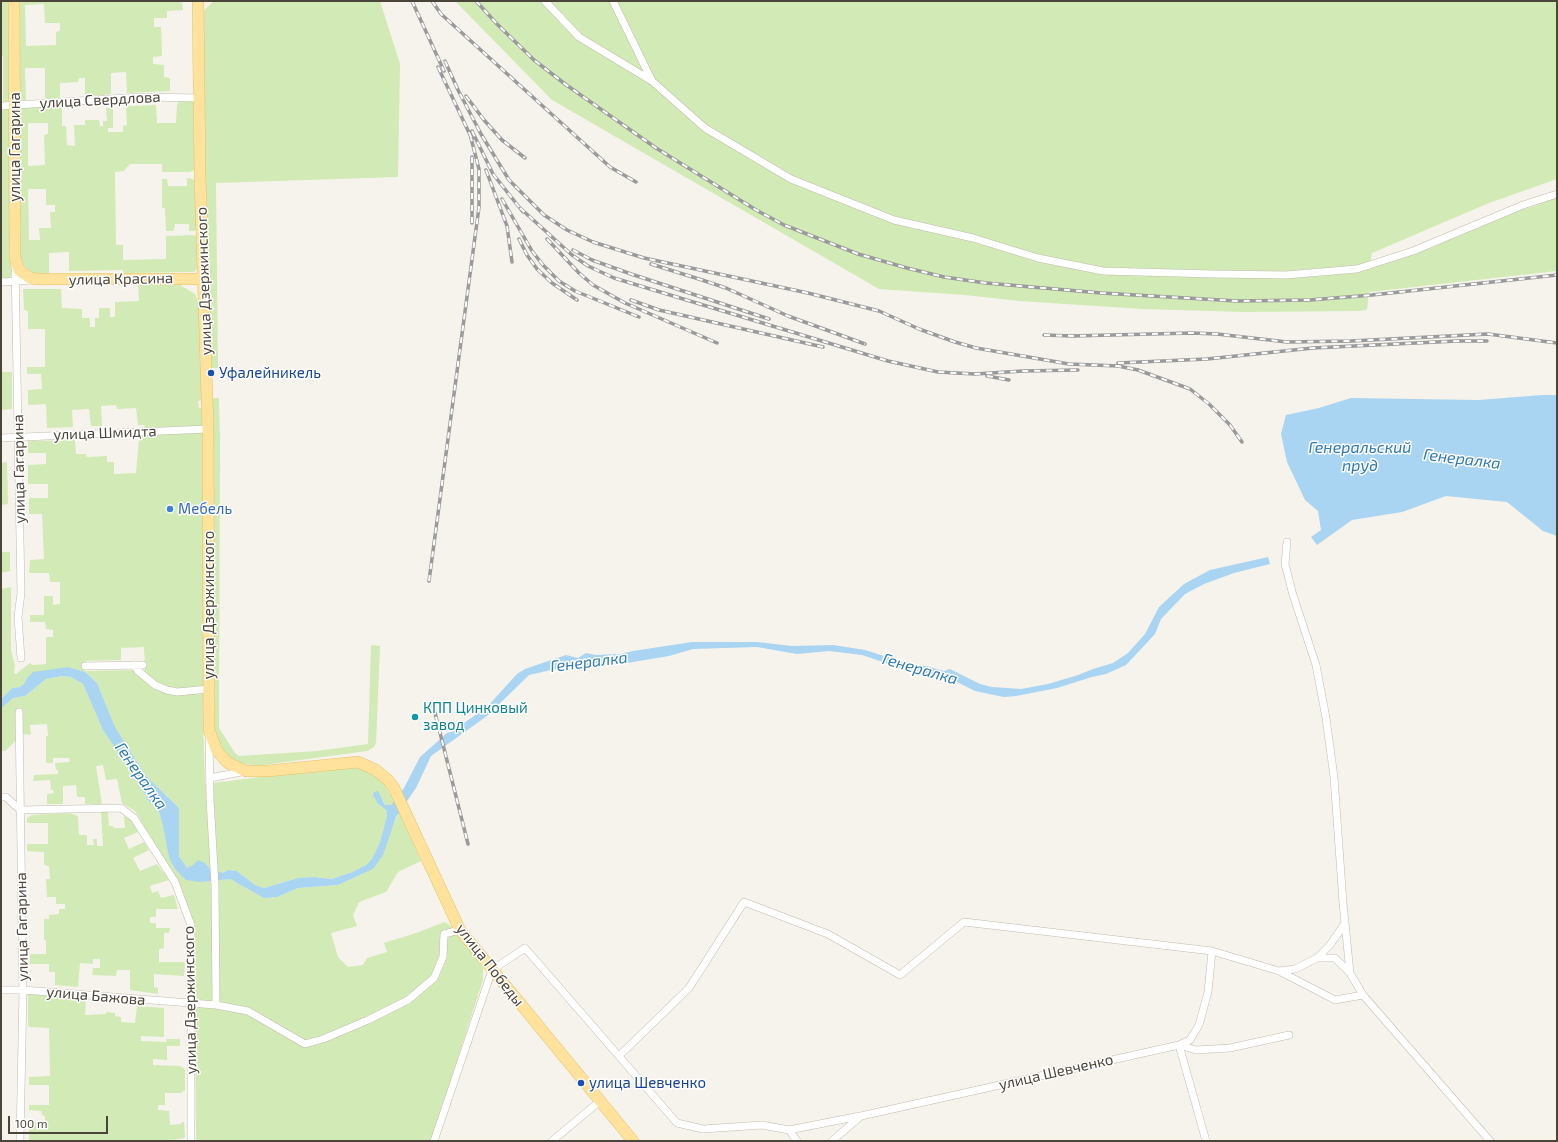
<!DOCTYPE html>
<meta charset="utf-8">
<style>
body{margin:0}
#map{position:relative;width:1558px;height:1142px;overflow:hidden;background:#f6f3ec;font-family:"Exo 2",sans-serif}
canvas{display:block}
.frame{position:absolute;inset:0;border:2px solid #4b4439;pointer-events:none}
.scale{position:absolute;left:8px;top:1116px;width:100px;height:18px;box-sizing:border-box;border:2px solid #4b4439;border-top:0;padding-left:5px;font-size:12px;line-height:14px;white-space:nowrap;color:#4b4439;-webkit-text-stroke:3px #fff;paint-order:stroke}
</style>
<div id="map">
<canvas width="1558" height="1142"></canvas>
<div class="frame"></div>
<div class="scale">100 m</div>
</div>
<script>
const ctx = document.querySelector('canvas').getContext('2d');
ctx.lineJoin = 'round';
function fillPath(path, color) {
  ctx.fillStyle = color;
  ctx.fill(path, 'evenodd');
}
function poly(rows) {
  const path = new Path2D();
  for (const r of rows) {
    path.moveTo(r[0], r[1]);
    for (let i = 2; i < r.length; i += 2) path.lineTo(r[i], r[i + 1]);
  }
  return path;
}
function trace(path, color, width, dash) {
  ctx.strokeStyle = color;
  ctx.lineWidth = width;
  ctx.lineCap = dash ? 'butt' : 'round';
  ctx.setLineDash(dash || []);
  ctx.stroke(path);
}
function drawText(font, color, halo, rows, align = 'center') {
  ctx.font = font + ' "Exo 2",sans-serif';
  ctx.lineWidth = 3;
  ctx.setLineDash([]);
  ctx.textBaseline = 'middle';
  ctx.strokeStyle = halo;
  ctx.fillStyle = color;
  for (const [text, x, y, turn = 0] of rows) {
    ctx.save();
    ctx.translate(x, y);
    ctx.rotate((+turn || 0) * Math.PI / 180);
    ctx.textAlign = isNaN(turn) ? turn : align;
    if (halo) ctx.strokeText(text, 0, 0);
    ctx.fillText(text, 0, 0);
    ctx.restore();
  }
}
fillPath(poly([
 [1,1,10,1,12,101,3,102,3,56,1,55,1,40,2,39],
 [18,1,182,1,183,10,167,11,167,18,154,18,154,27,161,27,162,56,153,57,153,64,164,65,164,77,170,78,170,91,127,93,126,72,111,73,111,94,85,97,85,78,79,78,78,82,60,83,60,98,45,99,45,68,25,68,26,100,19,100],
 [44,4,45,23,60,23,60,31,56,32,56,45,26,46,25,5],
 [214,1,380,1,400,64,398,177,216,183,218,368,211,368,203,176,202,12],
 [455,1,1557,1,1557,179,1489,203,1372,253,1369,268,1413,254,1523,209,1535,206,1557,196,1557,271,1369,292,1367,310,1358,311,1244,312,1143,309,1019,301,965,295,879,289,552,100],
 [179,101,192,101,196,106,196,169,190,172,162,172,162,164,130,164,124,171,115,172,116,245,123,245,123,260,166,259,166,236,194,235,200,239,200,266,194,272,123,273,123,270,69,271,69,252,49,253,49,276,31,273,25,268,19,253,19,107,62,104,62,126,66,126,67,145,75,146,74,125,85,125,85,120,99,120,100,126,103,126,103,121,107,121,106,108,113,108,113,128,108,128,108,132,123,132,123,126,127,125,126,108,129,106,156,105,157,123,176,123,177,104],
 [28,123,48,123,48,134,44,135,45,165,28,166],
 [28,189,46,189,46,205,55,205,55,212,50,212,51,228,39,228,40,240,29,240],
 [12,108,12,275,8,279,2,279,1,109],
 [187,178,193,179,198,186,199,226,194,231,189,231,189,224,175,224,174,231,166,231,165,208,162,208,162,179,167,179,168,186,187,186],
 [138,283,177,283,195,294,200,306,203,400,198,401,199,408,204,408,204,429,203,719,205,784,339,767,358,767,371,771,382,781,394,801,391,805,385,805,383,800,376,800,377,803,386,810,387,816,380,842,372,859,366,865,350,873,331,879,315,877,298,878,264,888,255,885,237,871,228,870,223,873,210,869,205,863,187,868,179,856,179,808,145,775,115,727,97,683,85,672,68,667,27,678,24,684,20,687,12,688,1,699,1,589,11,587,11,650,15,666,14,673,16,674,30,663,33,665,46,664,46,637,53,637,53,630,46,629,45,622,30,622,30,615,44,615,44,596,53,596,53,605,60,604,60,582,50,582,49,573,29,573,30,560,44,559,42,514,29,514,29,498,48,498,48,484,28,484,28,465,46,464,46,453,28,453,28,441,75,440,76,454,86,454,87,457,107,456,107,462,114,462,114,474,136,473,139,438,145,425,138,425,136,408,117,409,116,405,101,406,102,426,91,426,89,409,72,410,73,427,47,428,46,404,28,405,28,390,42,389,41,374,27,374,27,367,45,367,45,329,28,329,28,311,24,310,23,289,61,289,62,308,82,309,82,318,90,318,90,327,95,327,95,318,99,318,99,308,110,308,110,317,115,317,115,302,139,301],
 [144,647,145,670,85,671,86,661,121,660,121,648],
 [1,372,12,372,12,409,1,410],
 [213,398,219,398,220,440,219,728,235,753,239,756,317,751,368,744,371,645,380,646,376,743,374,747,367,751,256,766,236,762,228,756,220,747,215,735,213,719],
 [7,462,8,504,1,505,1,463],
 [1,552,10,552,10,571,1,573],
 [62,676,71,677,83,684,103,730,117,751,138,779,147,799,159,812,163,825,169,858,200,882,230,879,264,898,277,897,298,888,338,885,373,869,399,812,421,861,398,872,386,892,359,902,353,915,357,926,331,933,338,957,348,967,363,965,367,958,387,952,384,943,416,933,445,922,456,930,483,968,483,980,431,1141,196,1141,194,924,177,881,135,811,122,803,117,779,106,780,103,765,96,766,102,804,85,804,85,797,77,797,76,785,63,786,63,804,47,804,47,794,54,793,53,790,51,790,50,780,33,781,34,775,58,774,58,770,56,770,55,763,70,762,69,758,53,758,53,763,46,763,46,736,48,736,47,724,30,725,31,735,23,734,5,751,1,751,1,709,13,698,25,696,46,679],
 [101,812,108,812,109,826,113,826,114,828,125,828,124,816,132,820,138,832,124,838,129,849,144,842,149,850,133,858,140,871,157,864,169,880,150,886,152,893,158,891,161,898,174,895,178,909,156,909,156,917,150,917,150,923,156,923,156,928,170,928,169,933,164,933,164,948,159,949,159,962,185,962,184,976,154,974,154,987,158,988,158,994,130,990,130,970,117,970,116,976,92,975,93,968,100,968,100,959,93,959,93,964,80,963,78,987,55,985,55,972,49,972,49,964,30,964,30,954,46,954,46,940,44,940,44,919,49,919,49,915,59,914,59,909,65,909,65,904,56,904,56,897,47,897,46,879,50,879,49,866,44,865,44,852,27,851,27,844,48,844,48,823,27,823,27,818,32,815,70,813,78,816,79,835,87,835,87,845,94,845,93,839,97,839,97,846,103,846],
 [28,994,84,998,86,1000,85,1015,106,1014,106,1012,115,1013,115,1016,121,1017,121,1022,135,1023,137,1006,164,1008,164,1037,141,1036,141,1041,166,1042,167,1039,180,1039,180,1046,167,1046,167,1060,153,1059,153,1065,180,1066,185,1069,185,1090,181,1093,165,1093,165,1105,158,1105,158,1110,169,1111,170,1125,181,1124,182,1122,184,1122,185,1138,164,1141,29,1141,29,1122,45,1122,45,1116,42,1115,41,1111,29,1110,29,1105,49,1105,49,1085,29,1085,29,1077,50,1076,49,1028,29,1027,28,1025]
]), '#d2eab5');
fillPath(poly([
 [1542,395,1557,395,1557,536,1543,531,1507,502,1446,496,1402,512,1352,520,1317,545,1311,537,1321,530,1318,511,1305,500,1287,462,1281,434,1286,415,1319,408,1351,398,1479,400],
 [1268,557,1270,564,1234,573,1204,584,1185,594,1161,619,1155,634,1126,665,1106,674,1092,677,1057,688,1016,696,1004,697,975,691,949,678,898,667,862,655,829,651,797,654,757,647,693,649,669,656,627,663,569,666,529,675,487,716,431,756,416,788,396,817,383,855,373,869,338,885,298,888,277,897,264,898,230,879,200,882,186,880,176,870,169,858,163,826,159,812,147,799,138,779,117,751,103,730,83,684,71,677,62,676,46,679,25,696,13,698,1,709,1,699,12,688,20,687,24,684,27,678,33,672,68,667,85,672,97,683,115,727,145,775,179,808,179,856,187,868,193,865,198,860,205,863,210,869,223,873,228,870,237,871,255,885,264,888,298,878,315,877,331,879,350,873,366,865,372,859,380,842,387,816,386,810,377,803,376,800,373,796,374,792,378,791,385,805,391,805,404,788,420,757,447,733,451,732,487,707,517,674,525,669,566,655,578,658,586,653,596,655,620,654,633,651,692,642,757,642,792,646,833,645,865,650,916,666,926,666,944,671,950,669,980,684,992,687,1021,689,1048,684,1078,675,1093,669,1113,663,1128,653,1145,634,1159,607,1184,584,1210,570]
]), '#a9d4f2');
const minor = poly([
 [545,1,579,37,652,81],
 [613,1,652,81,705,128,791,179,894,220,973,238,1038,258,1103,271,1213,274,1286,275,1357,269,1413,251,1523,205,1557,194],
 [1,106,141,97,199,98],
 [15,265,21,593,18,617,21,658],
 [1,282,33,280],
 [1,438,208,429],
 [1287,542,1285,564,1293,595,1316,665,1326,718,1334,777,1343,903,1350,973,1363,995,1490,1141],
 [134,665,138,671,155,685,167,690,177,692,209,689],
 [85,666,143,665],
 [19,712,23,990,20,1141],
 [209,737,210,799,215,886,216,1005],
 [210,778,246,771],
 [1,797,6,797,20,810,121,808,134,818,175,882,191,925,191,1141],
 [1317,958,1330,945,1345,923],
 [1279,971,1295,969,1317,958,1335,958,1350,973],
 [1,990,23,990,216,1005,248,1011,305,1044,323,1039,368,1020,408,1000,434,978,443,957,444,934,460,930],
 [1179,1045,1190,1040,1199,1025,1208,992,1212,951],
 [1179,1045,1206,1141],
 [619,1056,689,988,744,902,828,934,900,975,964,922,1212,951,1279,971,1335,1000,1363,995],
 [789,1130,860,1116],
 [434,1141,492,970,525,948,677,1123,703,1129,762,1125,789,1130,797,1141],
 [552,1141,600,1101],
 [832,1141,861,1116,1179,1045,1196,1050,1230,1048,1289,1035]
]);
const primary = poly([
 [14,1,15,258,19,270,30,278,38,279,204,279],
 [198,1,200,176,208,429,209,730,217,751,228,763,246,771,267,771,358,762,376,770,388,780,394,788,460,930,633,1141]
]);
trace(minor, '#c2bbae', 8);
trace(primary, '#e6c16a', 12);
trace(minor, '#fff', 7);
trace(primary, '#ffe39c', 11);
const rail = poly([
 [412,1,444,71],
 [432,1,441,14,610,167,636,182],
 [476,1,497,24,534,60,565,84,656,148,756,210,784,225,858,254,907,268,944,277,986,283,1101,293,1237,301,1310,300,1372,295,1557,275],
 [445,61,458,90,481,134,509,180,544,215,567,230,593,242,644,258,808,293,879,311,919,329,955,342,976,348,1069,364,1118,366,1138,370,1190,389,1209,404,1230,425,1242,442],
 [438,67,472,139],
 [466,96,484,120,502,140,525,158],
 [472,131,493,174,523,212],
 [486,170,507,226,512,262],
 [502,199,532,251,543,265,559,281,575,291,639,317],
 [520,208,572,255,588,266,614,278,888,361,938,372,975,374,1023,371,1078,370],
 [472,223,472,157],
 [519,239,527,255,537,269,552,283,577,300],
 [547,239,579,273,593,285,625,303,717,343],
 [573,250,592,260,631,274,769,319],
 [651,264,702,280,726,288,788,316,865,344],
 [631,300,659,310,823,347],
 [1044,335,1072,336,1192,333,1217,334,1287,342,1351,341,1488,334,1557,343],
 [1118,363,1207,359,1313,348,1457,341,1487,341],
 [987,376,1009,380],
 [429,581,479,207,479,169,471,138],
 [433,705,468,844]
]);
trace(rail, '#9a9a9a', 3.5);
trace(rail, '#fff', 2, [6]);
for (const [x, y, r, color] of [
 [211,373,4,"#1a4fb4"],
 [170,509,4,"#3f7fe0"],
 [415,717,4,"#0f9aa8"],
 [581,1083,4,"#1a4fb4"]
]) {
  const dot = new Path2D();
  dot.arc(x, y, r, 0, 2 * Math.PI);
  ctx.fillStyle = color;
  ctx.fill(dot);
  trace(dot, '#fff', 1.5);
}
drawText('15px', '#4b4439', '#fff', [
 ["улица Свердлова",100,100,-3],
 ["улица Гагарина",15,147,-90],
 ["улица Красина",121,279,-1],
 ["улица Дзержинского",204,281,-92],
 ["улица Шмидта",105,433,-2],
 ["улица Гагарина",19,469,-91],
 ["улица Дзержинского",209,605,-90],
 ["улица Гагарина",22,927,-91],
 ["улица Победы",490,965,52],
 ["улица Бажова",96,996,5],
 ["улица Дзержинского",190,1000,-91],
 ["улица Шевченко",1056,1072,-13]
]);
drawText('15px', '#164399', '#fff', [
 ["Уфалейникель",219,373],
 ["улица Шевченко",589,1083]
], 'left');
drawText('15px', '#366cbe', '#fff', [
 ["Мебель",178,509]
], 'left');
drawText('15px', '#0d838f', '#fff', [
 ["КПП Цинковый",423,708],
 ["завод",423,725]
], 'left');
drawText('italic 16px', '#2e7ab2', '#fff', [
 ["Генеральский",1360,448],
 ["пруд",1360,466],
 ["Генералка",1462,459,7],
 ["Генералка",589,662,-7],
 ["Генералка",920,669,16],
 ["Генералка",141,776,55]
]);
</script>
